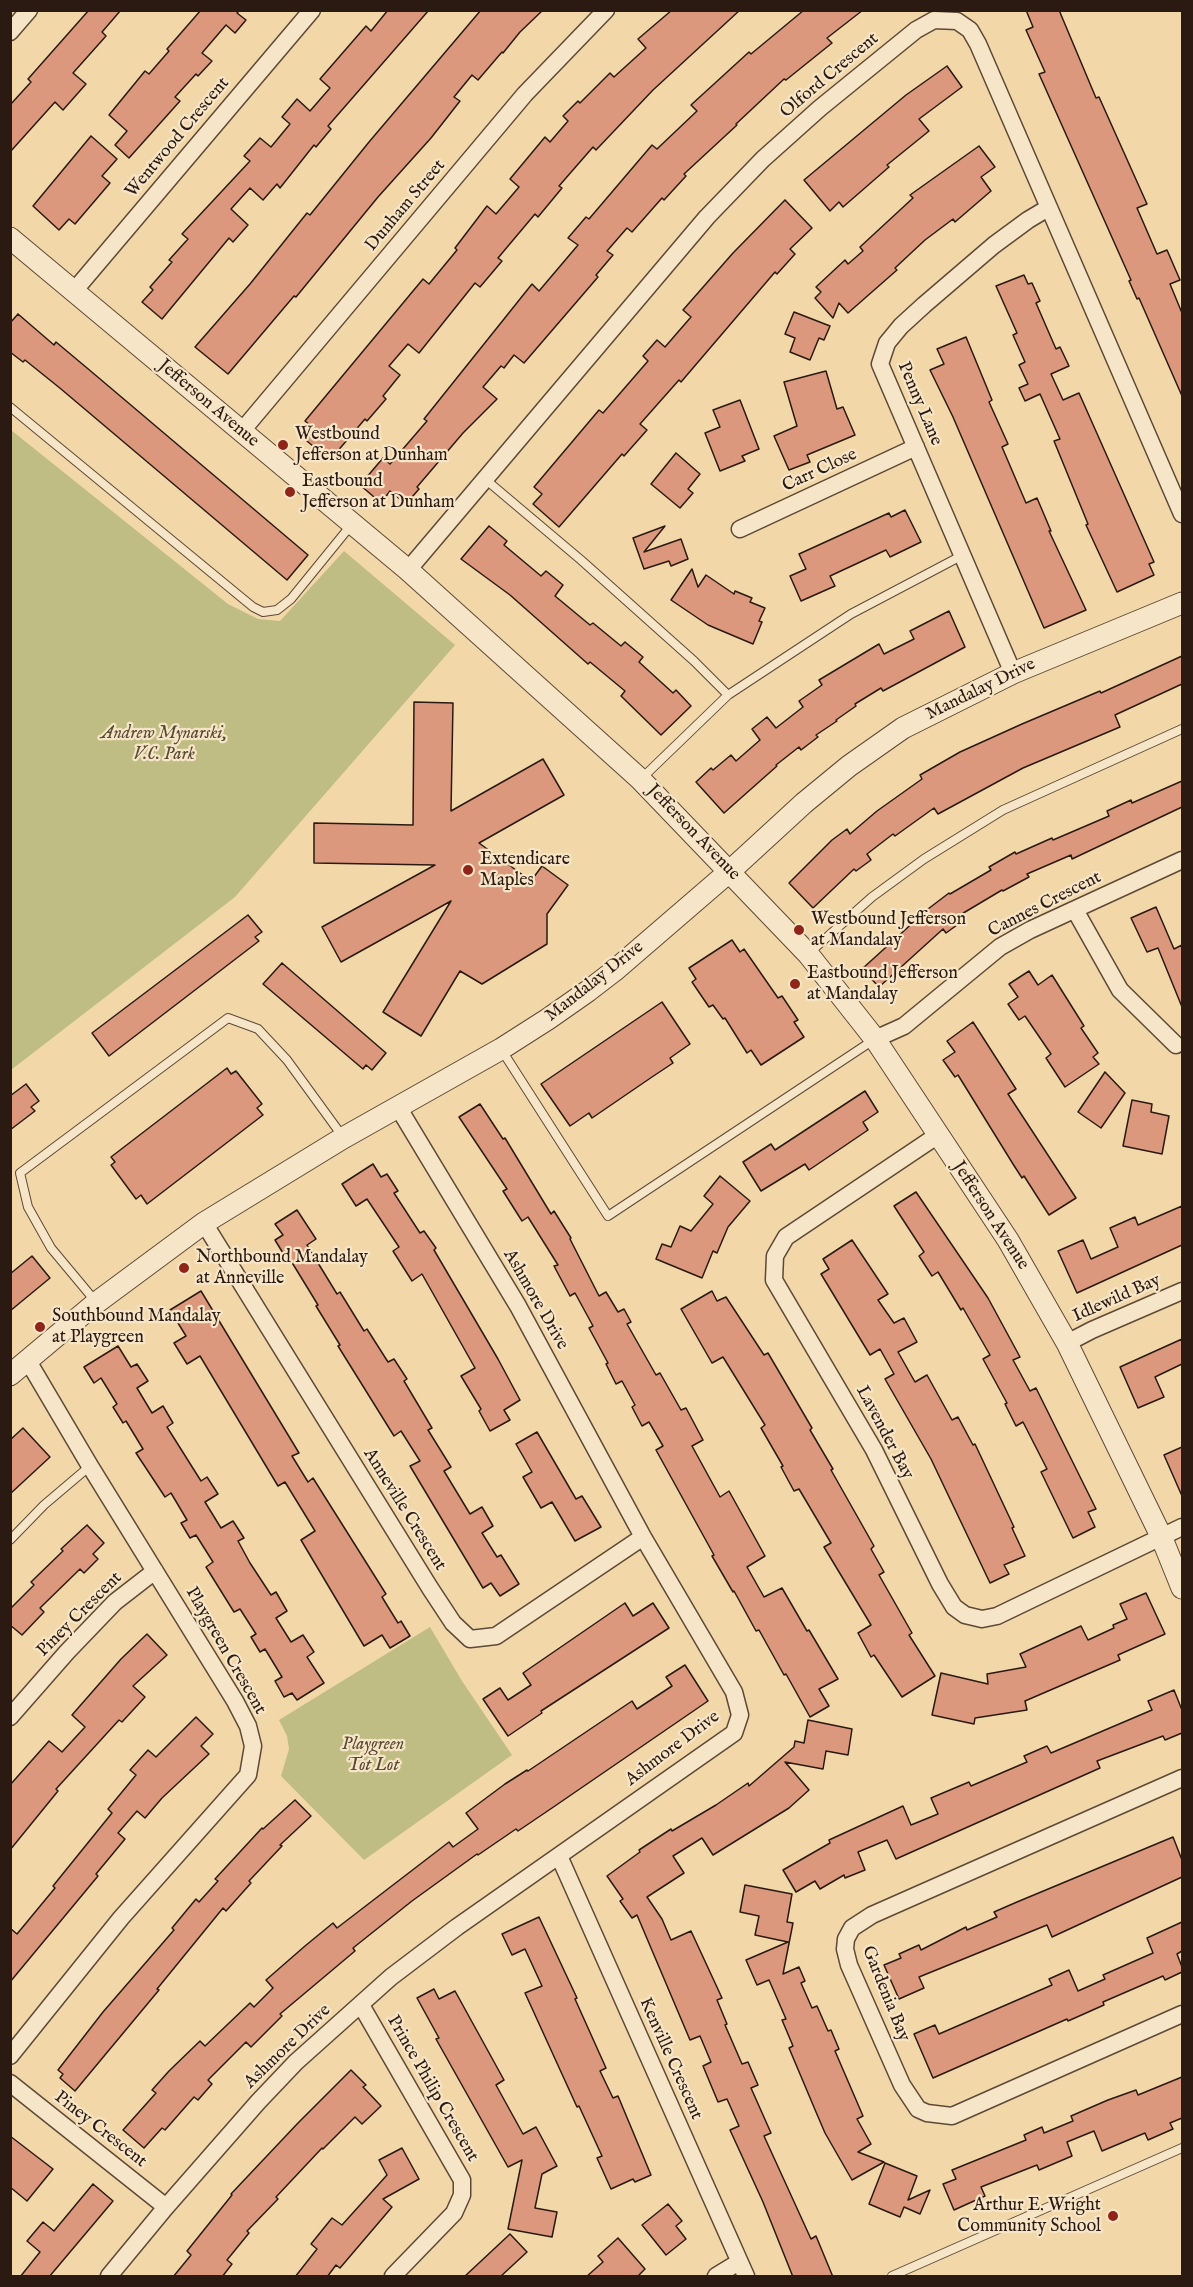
<!DOCTYPE html>
<style>
body{margin:0}
#map{position:relative;width:1193px;height:2287px;overflow:hidden;background:#f2d7a9;font-family:"IM FELL English",serif}
canvas{display:block}
.frame{position:absolute;inset:0;border:12px solid #2b1a11;pointer-events:none}
</style>
<div id="map">
<canvas width="1193" height="2287"></canvas>
<div class="frame"></div>
</div>
<script>
const ctx = document.querySelector('canvas').getContext('2d');
ctx.lineJoin = 'round';
function fillPath(path, color) {
  ctx.fillStyle = color;
  ctx.fill(path, 'evenodd');
}
function poly(rows) {
  const path = new Path2D();
  for (const r of rows) {
    path.moveTo(r[0], r[1]);
    for (let i = 2; i < r.length; i += 2) path.lineTo(r[i], r[i + 1]);
  }
  return path;
}
function trace(path, color, width, dash) {
  ctx.strokeStyle = color;
  ctx.lineWidth = width;
  ctx.lineCap = dash ? 'butt' : 'round';
  ctx.setLineDash(dash || []);
  ctx.stroke(path);
}
function drawText(font, color, halo, rows, align = 'center') {
  ctx.font = font + ' "IM FELL English",serif';
  ctx.lineWidth = 4.5;
  ctx.setLineDash([]);
  ctx.textBaseline = 'middle';
  ctx.strokeStyle = halo;
  ctx.fillStyle = color;
  for (const [text, x, y, turn = 0] of rows) {
    ctx.save();
    ctx.translate(x, y);
    ctx.rotate((+turn || 0) * Math.PI / 180);
    ctx.textAlign = isNaN(turn) ? turn : align;
    if (halo) ctx.strokeText(text, 0, 0);
    ctx.fillText(text, 0, 0);
    ctx.restore();
  }
}
fillPath(poly([
 [11,430,228,604,258,619,280,621,344,551,455,645,235,897,11,1070],
 [430,1627,462,1681,512,1755,364,1860,281,1776,289,1749,287,1736,279,1720]
]), '#c0bd84');
const building = poly([
 [89,10,121,10,102,32,106,36,73,73,86,84,63,110,55,102,10,152,10,105,31,82,28,79,89,10],
 [201,10,240,10,237,13,246,20,235,33,226,25,202,53,212,61,198,76,196,74,175,97,180,101,129,158,115,145,127,131,109,115,145,71,149,74,169,51,167,49,201,10],
 [388,10,429,10,328,126,331,129,316,147,314,145,280,188,277,184,263,200,250,188,231,209,248,225,233,242,229,238,162,319,142,302,153,290,150,287,172,262,169,260,188,239,182,234,250,161,244,156,260,138,271,147,290,124,282,117,297,99,310,111,330,88,320,79,366,26,371,31,388,10],
 [481,10,543,10,520,32,503,53,502,52,478,80,472,75,454,97,460,101,431,138,378,197,296,297,294,296,228,374,195,347,250,284,307,213,310,215,369,142,481,10],
 [672,10,740,10,653,90,596,150,593,147,559,186,562,188,538,217,535,214,498,258,502,261,480,287,475,283,419,353,408,344,389,366,400,375,383,396,386,399,367,421,365,419,330,460,302,437,311,426,305,421,423,279,429,284,457,250,455,248,487,206,496,214,519,187,510,179,545,137,550,142,568,121,563,116,578,101,580,103,610,73,614,77,646,48,638,39,672,10],
 [804,10,863,10,827,38,832,43,786,80,784,79,736,124,737,125,684,174,686,176,664,200,662,198,632,232,627,228,607,251,613,255,596,275,598,277,524,363,514,355,504,368,501,366,483,387,497,399,463,433,417,487,419,489,406,504,390,491,381,503,360,485,383,458,390,464,427,421,424,419,532,284,539,291,578,245,568,238,586,217,589,219,652,145,657,149,697,111,691,105,749,52,751,54,804,10],
 [1026,10,1059,10,1096,98,1099,97,1147,204,1137,208,1157,254,1167,250,1180,280,1170,284,1182,313,1182,396,1139,298,1137,299,1129,281,1131,280,1039,74,1045,72,1026,30,1033,27,1026,10],
 [947,66,962,87,919,119,929,131,887,165,889,167,843,207,839,202,830,211,804,180,906,95,947,66],
 [91,136,117,159,102,176,110,183,75,224,69,219,59,230,33,206,91,136],
 [979,146,995,167,981,177,991,191,955,222,953,219,925,240,895,268,897,270,848,313,839,303,833,318,815,298,821,292,816,287,845,260,848,264,863,251,860,247,913,198,910,195,979,146],
 [785,200,812,228,790,249,795,254,777,274,775,272,681,382,679,380,640,424,647,430,624,456,622,454,559,527,533,504,542,494,534,487,599,410,603,413,648,361,643,356,657,340,665,347,691,317,683,310,733,253,785,200],
 [1024,275,1028,284,1032,283,1040,301,1036,303,1056,349,1060,347,1069,366,1051,374,1063,400,1079,393,1154,562,1149,564,1154,575,1117,592,1086,525,1088,524,1054,441,1060,439,1040,394,1025,401,1019,388,1028,384,1019,365,1025,362,1013,335,1017,333,996,286,1024,275],
 [794,312,830,326,824,340,819,338,810,360,790,352,795,338,785,334,794,312],
 [18,314,54,345,56,342,93,373,308,555,287,580,61,389,25,360,23,362,10,352,10,323,18,314],
 [966,337,992,400,989,402,1008,444,1002,447,1026,503,1037,498,1051,531,1049,531,1086,610,1044,628,953,417,930,370,944,364,937,349,966,337],
 [826,371,837,409,843,407,855,435,807,455,810,462,789,470,774,436,797,426,784,382,826,371],
 [740,400,759,449,742,456,745,461,720,471,705,433,720,427,713,410,740,400],
 [676,453,700,474,688,489,693,493,680,508,651,484,676,453],
 [905,510,921,542,890,557,886,550,830,576,835,586,801,601,790,576,806,569,799,554,889,513,891,517,905,510],
 [489,526,507,541,504,545,541,576,546,571,563,585,555,596,590,625,593,623,621,646,625,642,643,657,639,662,673,693,676,690,691,706,661,735,621,696,625,691,590,662,588,664,510,595,461,559,489,526],
 [665,526,644,552,681,539,688,559,671,566,669,561,644,569,633,538,665,526],
 [692,569,698,587,706,575,734,594,735,591,752,598,750,602,765,608,759,621,762,622,753,644,708,625,671,600,692,569],
 [949,611,965,647,883,691,881,688,855,704,856,706,836,720,837,721,816,735,818,737,801,750,799,747,776,765,777,766,724,813,696,782,711,768,713,770,731,755,736,761,760,740,752,729,767,717,776,728,803,707,799,701,822,685,819,680,879,644,884,654,914,639,910,631,949,611],
 [1182,656,1182,684,1115,715,1120,727,1023,768,938,814,934,808,895,836,893,834,867,854,871,860,856,871,854,869,813,908,789,883,832,840,847,829,850,834,877,811,922,779,920,775,960,752,1022,724,1100,691,1101,693,1182,656],
 [414,702,453,703,451,811,543,759,564,795,479,843,531,881,542,866,568,885,547,914,547,944,482,984,460,971,421,1036,383,1012,451,901,341,962,322,927,435,865,314,863,314,823,413,825,414,702],
 [1182,781,1182,807,1072,859,1071,855,1027,874,1029,877,1003,891,1002,890,960,915,964,920,946,933,943,929,879,987,862,969,928,909,949,893,950,894,991,870,989,867,1015,852,1016,854,1052,838,1053,840,1109,816,1107,811,1131,800,1132,803,1182,781],
 [1156,907,1174,949,1182,945,1182,1007,1158,948,1147,952,1131,918,1156,907],
 [248,915,262,932,255,937,259,941,109,1056,92,1033,248,915],
 [732,940,740,952,744,949,778,998,782,996,798,1020,794,1022,804,1037,761,1065,751,1050,747,1053,725,1018,723,1019,713,1005,709,1007,692,982,696,979,689,968,732,940],
 [282,963,386,1053,372,1070,366,1065,363,1069,263,984,282,963],
 [1029,971,1038,985,1052,975,1084,1026,1081,1028,1098,1053,1093,1057,1099,1064,1065,1087,1046,1058,1051,1054,1025,1016,1019,1020,1008,1004,1018,997,1009,984,1029,971],
 [662,1002,690,1044,670,1058,673,1063,652,1077,592,1118,589,1113,570,1126,541,1084,662,1002],
 [973,1022,1016,1089,1008,1094,1076,1198,1049,1215,1024,1176,1022,1178,1013,1164,958,1075,955,1077,943,1060,955,1052,947,1041,973,1022],
 [227,1068,231,1074,236,1071,262,1104,257,1108,263,1115,147,1204,141,1195,136,1199,111,1165,115,1162,111,1157,227,1068],
 [1105,1072,1125,1093,1101,1128,1078,1112,1105,1072],
 [26,1084,39,1101,31,1107,35,1111,10,1130,10,1096,26,1084],
 [865,1091,878,1112,863,1122,868,1130,809,1170,805,1164,761,1191,743,1162,771,1144,775,1150,865,1091],
 [1132,1100,1152,1104,1151,1112,1169,1116,1162,1154,1123,1146,1132,1100],
 [480,1104,503,1139,505,1138,551,1214,554,1211,571,1238,570,1239,599,1296,606,1292,618,1312,624,1309,631,1322,627,1324,656,1375,660,1373,681,1410,686,1408,703,1440,692,1446,720,1497,729,1491,765,1556,747,1567,764,1597,782,1588,807,1631,809,1630,838,1679,819,1689,829,1706,810,1717,786,1674,784,1675,759,1630,756,1631,734,1591,733,1592,712,1556,714,1555,656,1450,663,1446,649,1422,642,1426,632,1407,635,1405,622,1381,616,1384,606,1364,608,1363,589,1328,593,1326,575,1293,570,1296,554,1266,558,1265,528,1217,522,1221,503,1191,507,1189,459,1117,480,1104],
 [373,1164,381,1177,387,1174,398,1191,394,1193,420,1233,424,1231,436,1248,434,1250,498,1359,520,1400,504,1410,510,1420,490,1431,479,1411,481,1409,461,1376,475,1368,422,1274,412,1281,393,1251,399,1247,367,1199,356,1206,342,1184,373,1164],
 [720,1176,750,1201,728,1227,717,1253,713,1251,702,1278,656,1259,662,1244,671,1247,680,1226,691,1231,713,1204,704,1196,720,1176],
 [916,1192,988,1298,1020,1357,1013,1360,1030,1391,1036,1388,1096,1509,1088,1512,1095,1527,1073,1538,1041,1472,1047,1469,1023,1422,1016,1426,1005,1404,1007,1403,983,1359,990,1355,963,1308,961,1310,938,1272,932,1276,919,1256,924,1252,894,1206,916,1192],
 [1182,1206,1182,1245,1077,1293,1058,1251,1083,1240,1091,1259,1118,1247,1110,1228,1135,1217,1138,1225,1182,1206],
 [297,1210,316,1239,307,1245,337,1294,340,1292,364,1331,367,1329,388,1362,394,1359,407,1379,404,1381,432,1428,428,1430,451,1467,444,1471,470,1514,482,1507,493,1526,482,1533,497,1557,501,1555,519,1584,500,1596,491,1583,483,1588,410,1466,420,1461,401,1431,394,1436,338,1346,340,1345,316,1306,318,1305,288,1256,286,1258,275,1240,283,1235,275,1224,297,1210],
 [852,1240,888,1294,878,1300,894,1323,904,1318,917,1342,898,1352,915,1382,927,1375,952,1420,958,1417,973,1445,975,1444,1014,1527,1012,1528,1025,1556,1004,1565,1009,1574,990,1583,931,1459,885,1379,894,1374,880,1349,870,1355,821,1274,829,1269,823,1259,852,1240],
 [32,1256,50,1278,10,1311,10,1274,32,1256],
 [201,1291,299,1453,292,1456,308,1482,313,1478,386,1594,382,1597,398,1623,401,1621,410,1636,390,1648,382,1635,364,1646,301,1540,315,1531,285,1482,278,1486,200,1356,187,1364,174,1343,186,1336,170,1310,201,1291],
 [712,1291,717,1301,726,1297,764,1355,768,1353,812,1428,810,1430,833,1469,831,1470,874,1546,871,1549,884,1572,879,1575,912,1633,909,1635,935,1676,902,1697,874,1655,871,1657,858,1633,871,1625,824,1547,831,1543,799,1489,794,1491,781,1467,783,1466,761,1428,765,1425,723,1357,712,1363,681,1309,712,1291],
 [1182,1339,1182,1364,1155,1377,1164,1397,1138,1408,1120,1367,1182,1339],
 [118,1346,131,1367,137,1364,148,1381,137,1388,152,1413,163,1406,173,1423,167,1427,201,1481,207,1477,218,1494,205,1502,221,1528,233,1521,244,1538,238,1541,250,1563,271,1595,276,1592,287,1611,276,1618,291,1642,303,1635,314,1652,307,1657,324,1683,297,1700,292,1693,284,1697,275,1681,282,1677,265,1649,260,1652,251,1637,256,1634,240,1609,234,1612,206,1567,213,1562,196,1535,190,1538,181,1523,187,1520,171,1493,165,1497,136,1453,143,1449,126,1421,123,1423,113,1407,117,1404,101,1378,94,1383,84,1367,118,1346],
 [23,1428,50,1457,10,1494,10,1440,23,1428],
 [537,1432,576,1499,582,1496,601,1527,575,1541,552,1502,541,1508,523,1477,532,1472,516,1444,537,1432],
 [1182,1447,1182,1496,1164,1455,1182,1447],
 [87,1525,104,1543,93,1554,98,1559,84,1573,80,1569,40,1608,44,1612,22,1635,10,1625,10,1609,34,1585,31,1582,63,1551,61,1549,87,1525],
 [1146,1593,1165,1634,1118,1655,1120,1660,1025,1701,1027,1710,975,1718,974,1724,932,1715,941,1673,988,1684,987,1674,1026,1667,1020,1654,1081,1626,1088,1640,1114,1628,1113,1625,1127,1619,1120,1604,1146,1593],
 [625,1603,633,1616,653,1603,669,1628,541,1711,542,1713,508,1736,483,1699,500,1688,508,1700,531,1685,523,1673,625,1603],
 [147,1634,167,1655,133,1686,145,1697,122,1722,119,1720,56,1789,58,1791,10,1850,10,1785,49,1741,62,1752,85,1727,72,1715,121,1659,147,1634],
 [685,1665,708,1701,552,1808,518,1831,516,1829,478,1855,477,1854,412,1901,353,1948,355,1951,280,2014,282,2016,251,2047,246,2042,208,2080,212,2084,198,2100,194,2097,165,2130,162,2128,144,2148,123,2130,156,2093,152,2090,169,2071,200,2041,205,2046,250,2003,254,2007,273,1988,266,1980,305,1946,333,1923,337,1928,449,1842,453,1847,478,1829,466,1813,505,1784,527,1770,528,1771,632,1701,637,1709,672,1686,666,1677,685,1665],
 [1174,1690,1182,1710,1182,1733,1165,1740,1163,1736,1097,1761,1100,1768,896,1859,887,1840,858,1852,865,1870,845,1878,844,1875,820,1889,815,1881,796,1892,783,1870,830,1843,829,1840,903,1806,911,1825,938,1814,931,1798,969,1782,971,1786,1027,1762,1024,1756,1047,1746,1051,1753,1152,1710,1148,1701,1174,1690],
 [196,1717,213,1734,201,1746,209,1754,162,1798,145,1818,137,1811,118,1833,125,1839,96,1874,98,1876,10,1982,10,1928,17,1934,55,1888,53,1886,112,1813,108,1809,136,1775,130,1770,148,1750,156,1757,196,1717],
 [808,1720,852,1729,848,1755,826,1751,823,1769,785,1762,809,1790,789,1808,713,1855,702,1838,673,1856,684,1873,647,1897,662,1919,671,1940,691,1931,722,1998,717,2000,727,2024,725,2025,742,2064,748,2062,758,2085,751,2088,771,2133,764,2136,811,2239,816,2236,833,2277,793,2277,763,2202,730,2130,739,2126,727,2099,718,2102,703,2066,711,2062,700,2036,690,2040,637,1915,632,1918,620,1901,623,1899,607,1876,640,1852,639,1850,671,1829,672,1831,716,1805,748,1783,749,1786,794,1747,795,1741,804,1743,808,1720],
 [295,1800,311,1816,280,1845,282,1846,249,1881,251,1883,226,1911,223,1908,157,1989,159,1990,75,2091,60,2078,63,2074,58,2070,103,2012,174,1930,172,1928,196,1899,199,1902,218,1881,215,1879,262,1828,263,1829,295,1800],
 [1173,1837,1182,1860,1182,1877,1052,1937,1047,1925,919,1977,924,1988,899,1999,884,1965,901,1958,899,1954,919,1945,921,1950,966,1927,967,1930,997,1917,994,1912,1017,1902,1173,1837],
 [745,1885,792,1894,787,1922,793,1923,783,1974,799,1967,805,1981,801,1983,812,2008,817,2006,828,2031,831,2030,839,2049,835,2051,863,2116,857,2119,871,2144,858,2152,884,2162,852,2180,825,2133,816,2112,789,2048,793,2046,782,2020,786,2019,769,1980,757,1985,746,1960,788,1942,755,1935,759,1916,740,1912,745,1885],
 [539,1917,577,1998,575,1999,606,2068,600,2071,613,2098,618,2096,651,2175,635,2182,633,2179,611,2189,597,2158,602,2156,579,2106,577,2107,525,1993,542,1986,525,1949,512,1955,502,1934,539,1917],
 [1182,1922,1182,1951,1177,1954,1182,1967,1182,1972,1165,1980,1163,1976,1103,2002,1104,2005,1068,2021,1067,2019,933,2078,914,2034,935,2025,939,2034,1052,1985,1049,1979,1069,1970,1078,1991,1105,1979,1103,1975,1153,1953,1147,1938,1182,1922],
 [434,1989,439,1999,455,1991,504,2080,496,2085,523,2134,536,2127,557,2166,542,2174,535,2208,557,2212,552,2237,508,2229,522,2160,508,2167,436,2039,439,2038,417,1998,434,1989],
 [351,2070,366,2085,363,2087,381,2106,362,2124,355,2117,323,2149,322,2148,276,2197,278,2199,247,2231,249,2233,227,2260,232,2264,222,2277,173,2277,191,2255,187,2251,232,2195,231,2194,298,2123,351,2070],
 [1182,2077,1182,2118,1170,2123,1173,2129,1148,2140,1145,2133,1102,2151,1094,2131,1067,2142,1072,2156,1039,2170,1037,2165,981,2187,985,2196,954,2210,943,2184,956,2179,952,2170,1026,2140,1024,2135,1042,2127,1044,2133,1073,2121,1071,2116,1108,2100,1136,2090,1138,2095,1182,2077],
 [10,2136,53,2169,27,2201,10,2187,10,2136],
 [402,2148,419,2179,383,2199,392,2207,340,2268,336,2265,327,2277,295,2277,317,2249,311,2244,332,2218,342,2225,387,2175,379,2160,402,2148],
 [885,2163,917,2176,908,2200,930,2190,920,2214,904,2207,900,2217,869,2204,885,2163],
 [93,2184,113,2201,49,2277,20,2277,40,2252,27,2241,43,2222,54,2231,93,2184],
 [668,2204,682,2221,676,2226,686,2239,666,2255,642,2225,668,2204],
 [510,2234,527,2252,500,2277,464,2277,510,2234],
 [618,2238,645,2269,637,2277,586,2277,603,2262,598,2256,618,2238]
]);
fillPath(building, '#db987d');
trace(building, '#2b1a11', 1.5);
const service = poly([
 [10,407,253,607,263,612,277,610,291,599,352,524],
 [485,479,581,560,694,661,728,695],
 [641,779,728,695,851,614,963,555],
 [808,954,872,897,924,859,1003,810,1182,729],
 [501,1049,608,1216,875,1039],
 [96,1302,51,1248,28,1207,20,1173,228,1018,258,1029,287,1060,343,1137],
 [10,1540,44,1505,90,1466],
 [892,2276,1182,2148]
]);
const minor = poly([
 [10,32,29,10],
 [74,291,312,10],
 [241,432,525,94,606,10],
 [740,529,916,447],
 [408,570,707,217,763,159,820,108,916,30,934,20,957,21,970,30,978,44,1182,514],
 [1013,673,880,364,887,343,901,326,924,305,994,245,1028,220,1048,208],
 [1075,910,1120,990,1176,1045],
 [875,1039,904,1026,1000,947,1030,930,1182,860],
 [938,1135,786,1237,775,1256,774,1280,874,1450,940,1584,954,1607,965,1615,982,1619,997,1616,1182,1527],
 [204,1223,430,1588,453,1623,470,1639,496,1636,643,1537],
 [1067,1343,1092,1330,1182,1291],
 [10,1717,67,1652,115,1602,155,1571],
 [1182,1778,872,1915,852,1928,846,1939,845,1949,849,1965,902,2085,918,2109,927,2113,952,2116,1182,2014],
 [559,1856,746,2276],
 [361,2005,462,2180,462,2195,454,2213,393,2276],
 [10,2056,121,1918,248,1775,253,1746,248,1726,235,1701,90,1466,28,1361],
 [10,2083,166,2207],
 [109,2276,166,2207,258,2102,296,2062,391,1977,457,1927,734,1733,740,1715,734,1692,643,1537,518,1306,398,1107],
 [716,2276,739,2262]
]);
const tertiary = poly([
 [10,238,408,570,640,779,808,954,875,1039,1008,1240,1067,1343,1161,1536,1182,1588],
 [10,1375,96,1303,204,1223,343,1138,501,1049,548,1019,588,991,614,971,730,871,804,803,849,766,903,728,1013,673,1182,603]
]);
trace(service, '#5d4937', 10);
trace(minor, '#5d4937', 19);
trace(tertiary, '#5d4937', 23);
trace(service, '#f7e5c7', 8);
trace(minor, '#f7e5c7', 16);
trace(tertiary, '#f7e5c7', 21);
for (const [x, y, r, color] of [
 [283,445,6,"#8f2418"],
 [290,492,6,"#8f2418"],
 [468,870,6,"#8f2418"],
 [799,930,6,"#8f2418"],
 [795,984,6,"#8f2418"],
 [184,1268,6,"#8f2418"],
 [40,1327,6,"#8f2418"],
 [1113,2216,6,"#8f2418"]
]) {
  const dot = new Path2D();
  dot.arc(x, y, r, 0, 2 * Math.PI);
  ctx.fillStyle = color;
  ctx.fill(dot);
  trace(dot, '#f7e5c7', 2);
}
drawText('18px', '#2b1a11', '#f7e5c7', [
 ["Olford Crescent",830,76,-40],
 ["Wentwood Crescent",178,138,-50],
 ["Dunham Street",406,206,-50],
 ["Jefferson Avenue",208,404,40],
 ["Penny Lane",919,404,67],
 ["Carr Close",820,471,-25],
 ["Mandalay Drive",981,690,-26],
 ["Jefferson Avenue",693,833,46],
 ["Cannes Crescent",1045,905,-27],
 ["Mandalay Drive",595,982,-38],
 ["Jefferson Avenue",990,1216,57],
 ["Idlewild Bay",1117,1299,-24],
 ["Ashmore Drive",535,1300,60],
 ["Lavender Bay",884,1433,62],
 ["Anneville Crescent",404,1510,58],
 ["Piney Crescent",80,1615,-45],
 ["Playgreen Crescent",225,1651,60],
 ["Ashmore Drive",673,1749,-37],
 ["Gardenia Bay",885,1994,68],
 ["Ashmore Drive",288,2047,-44],
 ["Kenville Crescent",670,2059,66],
 ["Prince Philip Crescent",432,2089,60],
 ["Piney Crescent",100,2130,38]
]);
drawText('18px', '#2b1a11', '#f7e5c7', [
 ["Westbound",295,435],
 ["Jefferson at Dunham",295,456],
 ["Eastbound",302,482],
 ["Jefferson at Dunham",302,503],
 ["Extendicare",480,860],
 ["Maples",480,881],
 ["Westbound Jefferson",811,920],
 ["at Mandalay",811,941],
 ["Eastbound Jefferson",807,974],
 ["at Mandalay",807,995],
 ["Northbound Mandalay",196,1258],
 ["at Anneville",196,1279],
 ["Southbound Mandalay",52,1317],
 ["at Playgreen",52,1338],
 ["Arthur E. Wright",1101,2206,"right"],
 ["Community School",1101,2227,"right"]
], 'left');
drawText('italic 18px', '#584b34', '#f7e5c7', [
 ["Andrew Mynarski,",164,734],
 ["V.C. Park",164,755],
 ["Playgreen",373,1745],
 ["Tot Lot",373,1766]
]);
</script>
